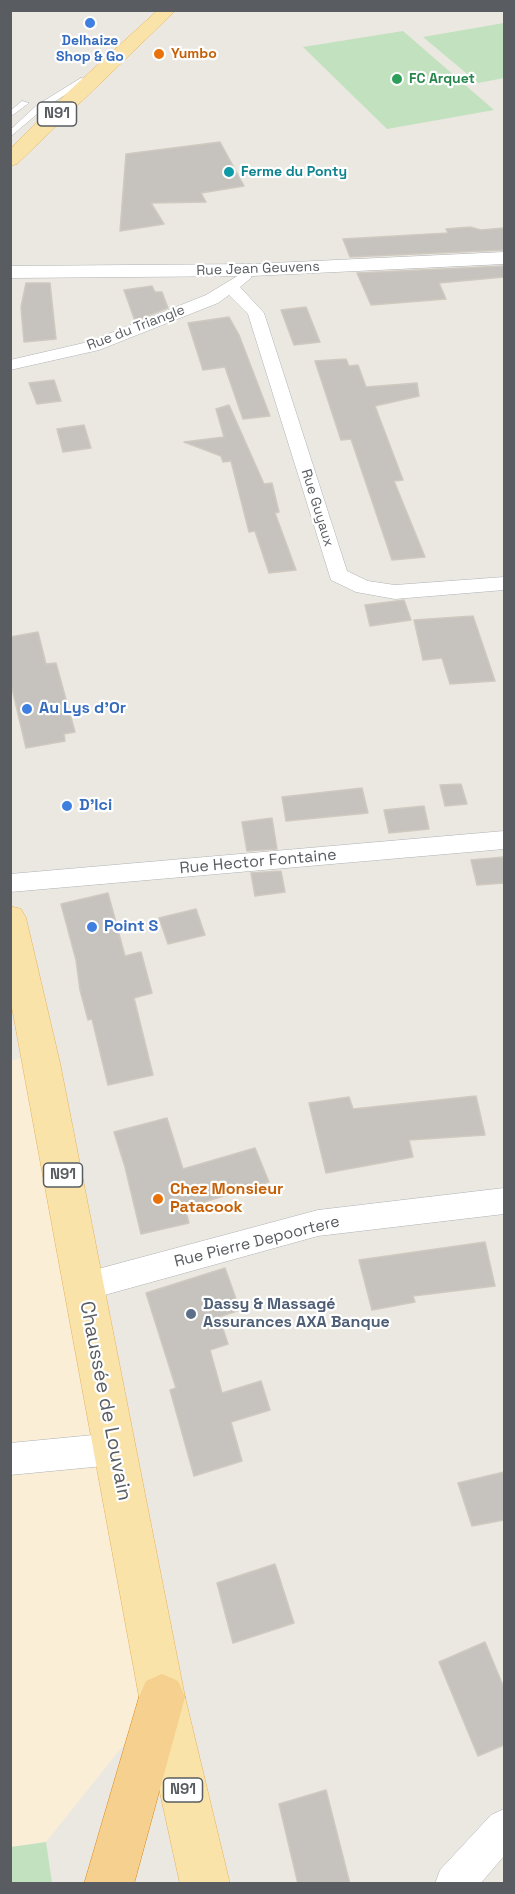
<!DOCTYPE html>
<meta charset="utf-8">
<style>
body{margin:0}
#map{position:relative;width:515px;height:1894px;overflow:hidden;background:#ebe8e1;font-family:"Space Grotesk",sans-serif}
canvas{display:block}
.frame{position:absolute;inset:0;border:12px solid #595d61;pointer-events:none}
</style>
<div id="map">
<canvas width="515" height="1894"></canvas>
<div class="frame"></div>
</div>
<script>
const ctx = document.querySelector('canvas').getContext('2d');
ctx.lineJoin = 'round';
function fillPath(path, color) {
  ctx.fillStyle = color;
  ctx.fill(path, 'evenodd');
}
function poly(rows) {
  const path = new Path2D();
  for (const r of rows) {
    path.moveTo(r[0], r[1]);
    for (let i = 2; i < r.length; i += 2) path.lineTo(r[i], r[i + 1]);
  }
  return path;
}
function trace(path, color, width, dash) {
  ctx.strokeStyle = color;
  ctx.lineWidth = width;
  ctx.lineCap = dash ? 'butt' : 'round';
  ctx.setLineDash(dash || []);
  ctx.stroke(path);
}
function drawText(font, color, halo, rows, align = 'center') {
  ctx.font = font + ' "Space Grotesk",sans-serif';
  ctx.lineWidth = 4.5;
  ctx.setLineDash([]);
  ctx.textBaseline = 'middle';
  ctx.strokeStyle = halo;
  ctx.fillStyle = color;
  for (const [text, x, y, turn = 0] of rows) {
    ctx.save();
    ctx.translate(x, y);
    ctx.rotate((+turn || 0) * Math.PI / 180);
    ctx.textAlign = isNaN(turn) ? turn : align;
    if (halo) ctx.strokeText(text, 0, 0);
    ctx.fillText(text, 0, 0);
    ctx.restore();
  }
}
fillPath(poly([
 [40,1053,162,1697,46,1842,11,1847,10,1061]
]), '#fbeed6');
fillPath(poly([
 [504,23,504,78,478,83,423,37],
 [403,31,494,110,387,129,303,47],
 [46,1842,52,1883,11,1883,11,1847]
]), '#c2e1be');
const building = poly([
 [220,142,244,186,201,193,206,202,151,203,164,224,120,231,126,154,220,142],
 [470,227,481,230,504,228,504,250,350,257,343,239,448,233,446,229,470,227],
 [504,266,504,277,439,283,446,299,371,305,357,273,504,266],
 [26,283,50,283,56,339,24,342,21,307,26,283],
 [152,286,155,292,162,292,168,308,135,321,124,290,152,286],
 [306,307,320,342,294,345,281,310,306,307],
 [229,317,239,335,270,416,243,419,225,367,203,370,188,323,229,317],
 [346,359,349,366,358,365,366,387,417,383,419,396,375,406,403,480,394,481,425,557,392,560,351,439,341,440,315,361,346,359],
 [54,380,61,401,37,404,29,383,54,380],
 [229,405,264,484,272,483,279,512,275,513,296,570,269,573,255,531,249,532,231,461,223,462,221,456,184,442,224,437,216,409,229,405],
 [84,425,91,448,63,452,57,429,84,425],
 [404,600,411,620,370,626,365,605,404,600],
 [473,616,495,681,450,684,442,658,423,660,414,620,473,616],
 [38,632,46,664,56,663,75,732,64,734,65,741,26,748,10,680,10,637,38,632],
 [461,784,467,804,445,806,440,785,461,784],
 [362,788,368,813,286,821,282,797,362,788],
 [424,806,429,829,389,833,384,810,424,806],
 [272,818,277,849,247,851,242,822,272,818],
 [504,857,504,883,477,885,471,860,504,857],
 [281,871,285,892,255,896,251,873,281,871],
 [108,893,125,956,141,952,152,993,134,998,153,1075,108,1085,92,1019,88,1020,80,990,76,960,61,904,108,893],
 [196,909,205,935,168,944,159,918,196,909],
 [476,1096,485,1135,409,1140,413,1157,326,1173,309,1103,349,1097,353,1109,476,1096],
 [167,1118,183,1169,255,1148,269,1182,185,1208,189,1223,141,1234,125,1167,114,1132,167,1118],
 [485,1242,495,1286,413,1296,415,1302,372,1310,359,1260,485,1242],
 [225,1268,240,1310,219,1317,228,1344,210,1350,222,1393,261,1381,270,1410,231,1422,242,1461,194,1476,170,1390,176,1388,146,1293,225,1268],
 [504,1472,504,1520,472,1526,458,1483,504,1472],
 [275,1564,294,1623,233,1643,217,1583,275,1564],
 [485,1642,504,1688,504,1745,478,1756,439,1662,485,1642],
 [326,1790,350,1884,298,1884,279,1804,326,1790]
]);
fillPath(building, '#c6c3be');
trace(building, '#cfc9c0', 1.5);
const lane = poly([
 [81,78,88,80,43,109,10,137,10,130,37,105,81,78],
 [22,101,29,103,10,117,10,111,22,101]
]);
const street = poly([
 [244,272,252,277,240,287,264,313,347,571,368,581,395,585,504,577,504,590,395,599,356,592,331,580,248,314,229,295,218,303,99,350,10,370,10,360,88,342,206,295,244,272],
 [504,831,504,849,10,892,10,874,504,831],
 [504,1188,504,1214,318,1236,83,1301,72,1297,68,1287,72,1277,83,1273,318,1210,504,1188],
 [114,1433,125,1438,130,1449,125,1460,114,1465,10,1475,10,1443,114,1433],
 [504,1809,504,1856,480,1884,435,1884,440,1870,491,1815,504,1809]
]);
const secondary = poly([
 [504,252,504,264,252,276,10,278,10,266,252,264,504,252]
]);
const primary = poly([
 [158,10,176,10,17,164,10,166,10,149,69,91,158,10],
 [10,906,21,909,26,918,60,1063,185,1697,230,1884,180,1884,139,1697,10,997,10,906]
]);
const highway = poly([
 [162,1674,178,1681,185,1697,134,1884,84,1884,139,1697,146,1681,162,1674]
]);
trace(lane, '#aeb2b5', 1);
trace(street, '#aeb2b5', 1);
trace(secondary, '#adb1b5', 1);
trace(primary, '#e6b25f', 1);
trace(highway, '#dc8710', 1);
fillPath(lane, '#fff');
fillPath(street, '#fff');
fillPath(secondary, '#fff');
fillPath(primary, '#f9e3a8');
fillPath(highway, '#f5d08e');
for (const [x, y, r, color] of [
 [90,23,6,"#3f7fe0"],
 [159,54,6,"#e8710a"],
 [397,79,6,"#2e9e5b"],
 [229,172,6,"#0f9aa8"],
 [27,709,6,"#3f7fe0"],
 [67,806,6,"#3f7fe0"],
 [92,927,6,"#3f7fe0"],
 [158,1199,6,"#e8710a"],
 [191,1314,6,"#5c6f8a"]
]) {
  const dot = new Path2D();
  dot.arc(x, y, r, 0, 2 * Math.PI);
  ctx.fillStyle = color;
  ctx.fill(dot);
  trace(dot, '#fff', 2);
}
drawText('bold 14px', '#366cbe', '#fff', [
 ["Delhaize",90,41],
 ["Shop & Go",90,57]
]);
drawText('bold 14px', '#c56008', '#fff', [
 ["Yumbo",171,54]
], 'left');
drawText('bold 14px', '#27864d', '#fff', [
 ["FC Arquet",409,79]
], 'left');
drawText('bold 14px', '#0d838f', '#fff', [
 ["Ferme du Ponty",241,172]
], 'left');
drawText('14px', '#595d61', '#fff', [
 ["Rue Jean Geuvens",258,269,-2],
 ["Rue du Triangle",136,328,-21],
 ["Rue Guyaux",317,508,73]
]);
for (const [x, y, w] of [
 [57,114,39],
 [63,1175,39],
 [183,1790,39]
]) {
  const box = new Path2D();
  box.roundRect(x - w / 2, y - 12, w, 24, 4.5);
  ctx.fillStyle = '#fff';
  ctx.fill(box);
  trace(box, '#595d61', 1.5);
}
drawText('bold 15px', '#595d61', null, [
 ["N91",57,114],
 ["N91",63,1175],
 ["N91",183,1790]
]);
drawText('bold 16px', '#366cbe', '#fff', [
 ["Au Lys d'Or",39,709],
 ["D'Ici",79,806],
 ["Point S",104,927]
], 'left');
drawText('16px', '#595d61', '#fff', [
 ["Rue Hector Fontaine",258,862,-5],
 ["Rue Pierre Depoortere",257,1242,-14]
]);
drawText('bold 16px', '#c56008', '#fff', [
 ["Chez Monsieur",170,1190],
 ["Patacook",170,1208]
], 'left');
drawText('bold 16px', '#4e5e75', '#fff', [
 ["Dassy & Massagé",203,1305],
 ["Assurances AXA Banque",203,1323]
], 'left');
drawText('20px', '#595d61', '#fff', [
 ["Chaussée de Louvain",105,1401,79]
]);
</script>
